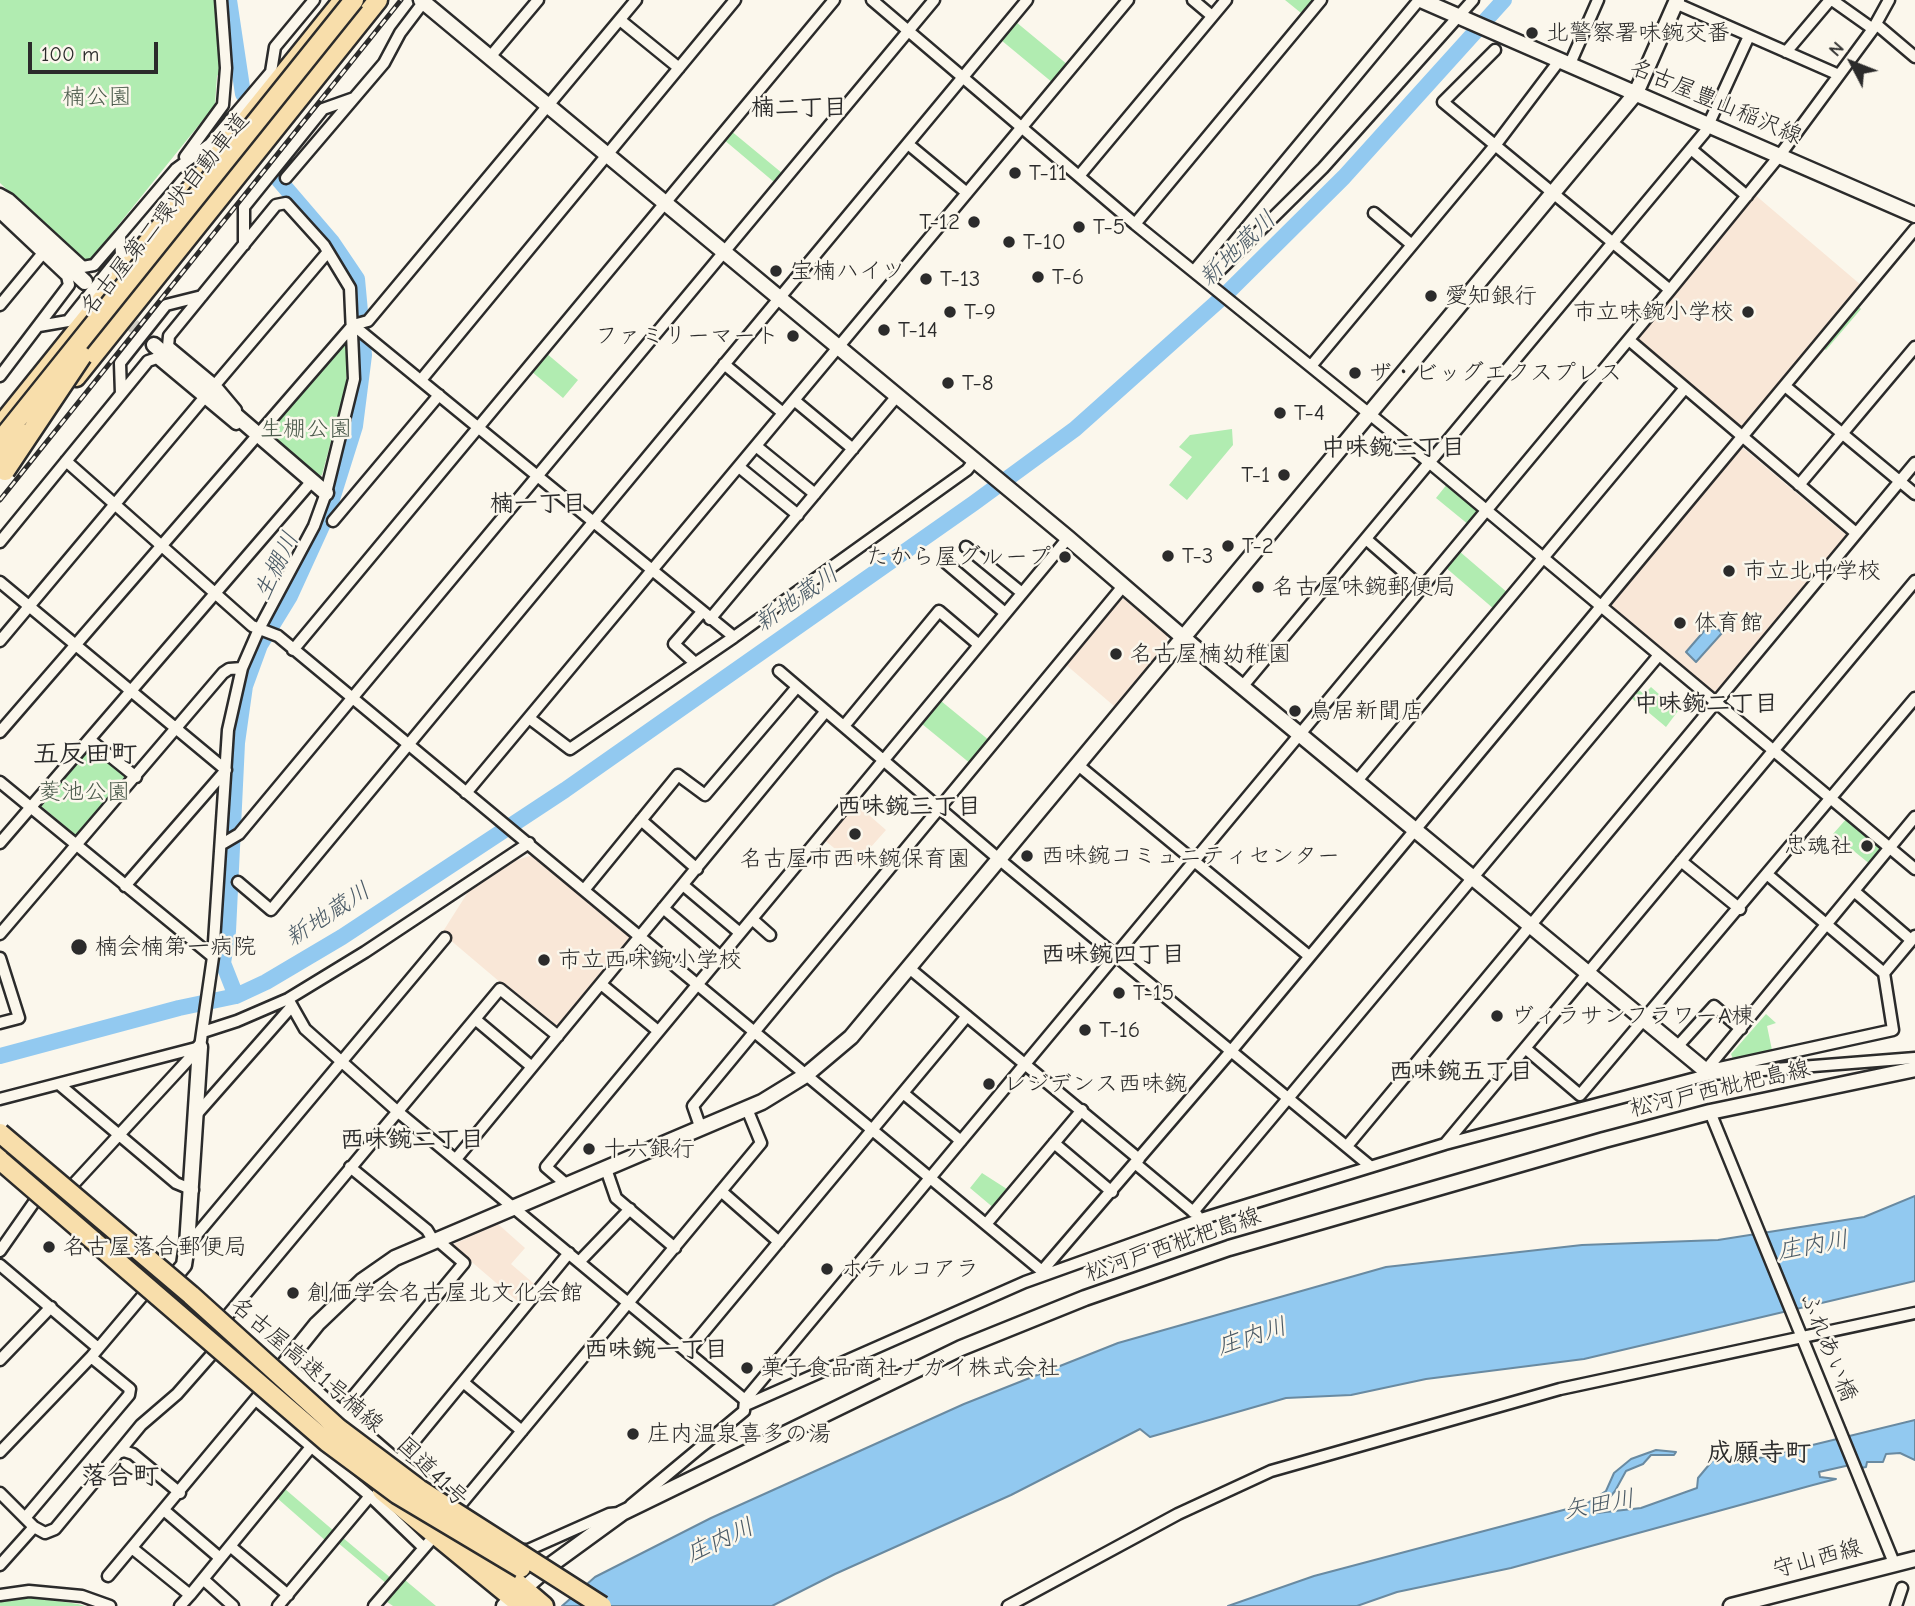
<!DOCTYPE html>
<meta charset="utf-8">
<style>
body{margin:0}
#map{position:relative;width:1915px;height:1606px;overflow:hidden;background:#fbf7ec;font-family:"Comic Neue",sans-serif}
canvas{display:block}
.north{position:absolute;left:1817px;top:28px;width:70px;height:70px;-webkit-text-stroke:5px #fbf7ec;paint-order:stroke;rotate:312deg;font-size:19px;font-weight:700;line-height:28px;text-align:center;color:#2b2b2b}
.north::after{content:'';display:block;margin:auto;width:24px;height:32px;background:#2b2b2b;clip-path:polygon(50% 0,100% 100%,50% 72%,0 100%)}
.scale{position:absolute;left:28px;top:42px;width:130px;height:32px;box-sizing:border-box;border:4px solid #2b2b2b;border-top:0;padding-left:9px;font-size:21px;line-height:24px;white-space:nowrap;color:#2b2b2b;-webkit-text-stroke:5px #fbf7ec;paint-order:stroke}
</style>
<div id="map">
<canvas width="1915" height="1606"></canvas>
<div class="north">N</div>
<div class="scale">100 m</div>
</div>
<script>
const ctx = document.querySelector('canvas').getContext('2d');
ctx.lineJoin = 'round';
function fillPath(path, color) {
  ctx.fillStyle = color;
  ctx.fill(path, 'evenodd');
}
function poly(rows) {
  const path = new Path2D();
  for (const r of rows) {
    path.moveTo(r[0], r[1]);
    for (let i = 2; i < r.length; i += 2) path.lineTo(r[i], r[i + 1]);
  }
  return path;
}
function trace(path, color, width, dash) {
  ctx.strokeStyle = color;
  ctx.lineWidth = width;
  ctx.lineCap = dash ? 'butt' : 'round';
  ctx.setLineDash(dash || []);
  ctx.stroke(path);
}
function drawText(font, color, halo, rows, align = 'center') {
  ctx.font = font + ' "Comic Neue","Klee One",sans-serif';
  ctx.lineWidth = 5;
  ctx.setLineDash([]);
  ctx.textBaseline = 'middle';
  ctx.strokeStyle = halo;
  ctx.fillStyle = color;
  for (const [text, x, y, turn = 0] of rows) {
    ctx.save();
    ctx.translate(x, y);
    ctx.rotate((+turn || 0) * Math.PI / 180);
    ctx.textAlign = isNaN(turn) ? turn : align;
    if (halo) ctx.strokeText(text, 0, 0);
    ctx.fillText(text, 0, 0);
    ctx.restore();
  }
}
fillPath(poly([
 [1754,194,1861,285,1742,429,1738,429,1635,342,1634,338],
 [1742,447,1847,536,1717,693,1713,694,1610,606],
 [1122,597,1167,635,1167,643,1114,706,1065,664],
 [854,802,886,830,855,865,823,839],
 [536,854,631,933,632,939,558,1028,553,1027,442,933,468,892,517,860],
 [498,1224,525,1248,511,1264,539,1288,523,1306,452,1245]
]), '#f9e7d7');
fillPath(poly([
 [0,0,220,0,225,65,217,76,215,105,91,259,82,260,0,183],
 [1285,0,1319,0,1306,17],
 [1016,22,1068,65,1053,83,1001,40],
 [730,130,782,173,774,182,723,139],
 [1858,306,1861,309,1826,350,1823,348],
 [341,345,348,347,346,385,322,475,318,477,266,432],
 [546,353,578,380,563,398,531,371],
 [1232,429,1233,445,1187,500,1169,485,1192,457,1179,447,1190,435],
 [1448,483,1482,511,1469,525,1436,498],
 [1459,551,1508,593,1494,609,1445,567],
 [1651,687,1678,711,1666,727,1629,696,1636,688,1644,694],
 [941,701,990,741,971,764,922,724],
 [92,744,131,776,79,838,40,805],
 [1848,817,1884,846,1871,865,1833,834],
 [1766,1014,1776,1023,1767,1026,1772,1050,1733,1059,1731,1054],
 [982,1173,1010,1191,995,1209,970,1188],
 [285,1489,334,1531,326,1541,277,1498],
 [342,1537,392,1579,387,1584,337,1542],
 [405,1580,436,1606,393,1606,387,1602],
 [32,1597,78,1604,85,1606,0,1606,0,1598]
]), '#b1ecb1');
const water = poly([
 [1711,623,1722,633,1696,662,1686,652,1711,623],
 [1915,1196,1915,1281,1584,1359,1426,1379,1351,1395,1286,1398,1150,1437,1140,1429,1011,1495,835,1574,772,1606,562,1606,595,1577,711,1518,964,1404,1118,1343,1386,1267,1582,1245,1718,1240,1864,1217,1915,1196],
 [1915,1420,1915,1460,1900,1453,1886,1454,1883,1462,1867,1462,1866,1467,1861,1468,1859,1463,1819,1472,1820,1477,1836,1479,1813,1485,1511,1568,1397,1592,1357,1606,1228,1606,1314,1576,1586,1504,1606,1491,1614,1473,1631,1459,1656,1450,1676,1452,1674,1455,1651,1455,1643,1464,1626,1471,1615,1491,1597,1513,1641,1508,1697,1488,1698,1478,1713,1460,1751,1460,1915,1420]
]);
fillPath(water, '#92c9f0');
trace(water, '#698aa1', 2);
trace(poly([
 [229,0,243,94],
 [236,996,223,963,228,931,237,743,245,686,260,645,290,596,327,515,355,426,364,355,357,279,332,242,278,179],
 [0,1056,179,1008,236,996,266,982,342,937,565,790,974,503,1075,429,1225,295,1344,177,1504,0]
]), '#92c9f0', 16);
trace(poly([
 [117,311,154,345]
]), '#d1cec5', 14, [14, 7]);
const street = poly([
 [872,0,1135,224,1430,463,1915,869],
 [1193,0,1212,16],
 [1832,0,1873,29],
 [1675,3,1839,75],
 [620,20,679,68],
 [1876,24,1915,57],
 [1495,50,1443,102,1670,290],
 [1786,52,1830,0],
 [490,57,538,0],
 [1569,66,1598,0],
 [908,144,967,193],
 [1691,149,1747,196],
 [185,157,223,105,226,68,221,0],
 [1079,176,1226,0],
 [286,178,384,63,400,33,425,0],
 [0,194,9,199,83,267,94,265,120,235],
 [0,213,67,276,69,285,0,376],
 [1374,213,1412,245],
 [1135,224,1321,0],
 [244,245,244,207,323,109,354,98],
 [1194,271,1419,0],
 [1209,281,1323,168,1473,0],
 [0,305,43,253],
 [353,325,734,637],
 [39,326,68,321,121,255,120,235,176,169,210,144,271,72,275,47,314,0],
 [1629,340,1856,533],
 [724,364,783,413],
 [1311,366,1497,143,1559,61],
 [421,380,735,0],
 [215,385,327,253],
 [1785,386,1915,494],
 [121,394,120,363,166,305,202,296],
 [794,400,853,449],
 [756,446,815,494],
 [66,461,252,626,278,636,1042,1271,1232,1050,1915,229],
 [739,467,798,515],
 [1799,485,1915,347],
 [333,521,439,395],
 [1366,539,1421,587],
 [0,542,148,361,157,358,236,424],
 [966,547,1022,593],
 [945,562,1005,613],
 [0,582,226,770,125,886],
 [710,619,897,396],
 [0,641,204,398],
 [293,650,834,0],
 [695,663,674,644,702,612],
 [779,671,1000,860,1370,1166],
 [1242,687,1705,132,1749,36],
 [529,718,570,749,734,637,967,470,974,461],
 [844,726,939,611,979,645],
 [0,732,353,325,368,321,636,0],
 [90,740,136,777],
 [1078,765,1309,956],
 [0,782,213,957],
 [1356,782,1685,388],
 [466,793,1128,0],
 [641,820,697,869],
 [0,843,311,482],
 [222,844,239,834,934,0],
 [1681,861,1740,909],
 [238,882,271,910,1027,0],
 [683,885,740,933],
 [584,890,678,775,705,795,797,687],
 [1854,891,1911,940],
 [663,908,721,957],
 [752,919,770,935],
 [0,934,223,673,229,669,242,668],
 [0,958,19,1018,0,1023],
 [909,968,1139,1159],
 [1884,973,1915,936],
 [601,984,658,1031],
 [288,999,305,1029,397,1111,745,1400,744,1411,631,1505],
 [475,1019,532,1067],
 [203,1032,237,1021,288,999,365,952,529,843],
 [200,1047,213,957,228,730,242,668,259,629,314,526,326,493,354,379,350,288,324,245,286,203,276,205,169,336,168,346,215,385,236,410],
 [1677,1047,1714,1006,1741,1029],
 [1525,1048,1580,1095,1915,698],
 [1706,1070,1915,817],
 [1706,1071,1893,1030,1884,973,1768,875],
 [1712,1074,1915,1058],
 [60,1085,176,1183,193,1190],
 [903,1093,961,1141],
 [0,1099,200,1047,70,1188],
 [1710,1112,1892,1558],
 [196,1115,292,1006],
 [701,1129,693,1106,1124,585],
 [1054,1143,1112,1192],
 [1445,1144,1915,581],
 [1347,1146,1915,463],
 [456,1159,826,711],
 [1136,1164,1197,1215],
 [350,1167,427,1230,433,1240],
 [606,1169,616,1198,675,1248],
 [567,1185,546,1167,1068,538],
 [721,1191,779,1242],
 [1193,1212,1659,655],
 [987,1223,1082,1110],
 [188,1245,445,938],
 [0,1251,37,1198],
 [579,1262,630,1209],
 [0,1265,98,1348],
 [222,1322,500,989,558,1036],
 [687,1352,967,1016],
 [0,1360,51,1307],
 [285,1363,398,1461,456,1503],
 [463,1382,522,1431],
 [745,1400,1670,290,1780,155,1873,29,1889,0],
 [257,1401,370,1496,424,1548],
 [746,1405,1025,1282,1201,1219,1445,1144,1711,1074],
 [341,1411,464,1263,436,1239],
 [0,1452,91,1357,145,1293,173,1277],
 [118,1453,141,1425,177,1394,213,1353],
 [398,1461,569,1253],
 [0,1493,34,1527,45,1533,55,1529,118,1453,124,1451,133,1454,180,1493],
 [165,1511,220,1558],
 [452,1515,761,1143,747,1109],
 [25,1518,129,1395,130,1389,91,1357],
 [230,1546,288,1595],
 [132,1548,190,1595,311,1447],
 [519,1550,528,1550,609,1514,619,1513],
 [0,1565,34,1527],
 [108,1576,280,1370],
 [203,1579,233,1606],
 [0,1595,29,1591,82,1596,110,1606],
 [180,1606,190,1595],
 [278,1606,370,1496],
 [374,1606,430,1541],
 [1008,1606,1178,1514,1271,1471,1560,1389,1915,1313],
 [1896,1606,1902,1588]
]);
const secondary = poly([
 [421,0,1068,538,1193,646,1706,1071],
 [1421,0,1915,215],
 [0,203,85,282],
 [154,345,326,493],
 [174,1277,184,1265,187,1245,200,1047],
 [280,1370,317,1324,362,1281,395,1258,762,1102,806,1075,851,1037,1636,93,1677,0],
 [504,1606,552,1564,622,1513,961,1348,1085,1298,1229,1248,1604,1140,1710,1112,1915,1069],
 [1731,1606,1915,1559]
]);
const highway = poly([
 [76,377,378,0],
 [0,426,343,0],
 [0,1145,116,1245,144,1260],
 [125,1262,152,1278],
 [382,1491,522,1606],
 [467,1540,544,1606]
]);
trace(street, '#2b2b2b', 15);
trace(secondary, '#2b2b2b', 19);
trace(highway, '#2b2b2b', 23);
trace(street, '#fbf7ec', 10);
trace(secondary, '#fbf7ec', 14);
trace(highway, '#f8deab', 18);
const rail = poly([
 [0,500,401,0]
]);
trace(rail, '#2b2b2b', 5);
trace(rail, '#fbf7ec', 2.5, [8]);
const highwayBridge = poly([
 [0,441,354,0],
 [0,459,21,433],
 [5,471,82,356],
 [0,1133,191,1295,338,1428,419,1489,602,1606],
 [0,1160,327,1442,397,1494,521,1568]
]);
trace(highwayBridge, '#2b2b2b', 23, []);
trace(highwayBridge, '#f8deab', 18);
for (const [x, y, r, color] of [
 [1532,33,7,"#2b2b2b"],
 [1015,173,7,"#2b2b2b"],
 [974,222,7,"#2b2b2b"],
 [1079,227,7,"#2b2b2b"],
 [1009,242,7,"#2b2b2b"],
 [776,271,7,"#2b2b2b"],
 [1038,277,7,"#2b2b2b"],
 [926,279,7,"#2b2b2b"],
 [1431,296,7,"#2b2b2b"],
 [950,312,7,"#2b2b2b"],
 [1748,312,7,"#2b2b2b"],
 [884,330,7,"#2b2b2b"],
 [793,336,7,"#2b2b2b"],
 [1355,373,7,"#2b2b2b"],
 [948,383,7,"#2b2b2b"],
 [1280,413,7,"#2b2b2b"],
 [1284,475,7,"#2b2b2b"],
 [1228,546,7,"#2b2b2b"],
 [1168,556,7,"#2b2b2b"],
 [1065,557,7,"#2b2b2b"],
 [1729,571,7,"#2b2b2b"],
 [1258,587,7,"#2b2b2b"],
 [1680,623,7,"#2b2b2b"],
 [1116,654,7,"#2b2b2b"],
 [1295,711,7,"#2b2b2b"],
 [855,834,7,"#2b2b2b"],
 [1867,846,7,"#2b2b2b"],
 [1027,856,7,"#2b2b2b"],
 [79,947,9,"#2b2b2b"],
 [544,960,7,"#2b2b2b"],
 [1119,993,7,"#2b2b2b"],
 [1497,1016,7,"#2b2b2b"],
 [1085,1030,7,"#2b2b2b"],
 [989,1084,7,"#2b2b2b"],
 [589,1149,7,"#2b2b2b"],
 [49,1247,7,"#2b2b2b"],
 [827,1269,7,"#2b2b2b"],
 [293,1293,7,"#2b2b2b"],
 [747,1368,7,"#2b2b2b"],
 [633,1434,7,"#2b2b2b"]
]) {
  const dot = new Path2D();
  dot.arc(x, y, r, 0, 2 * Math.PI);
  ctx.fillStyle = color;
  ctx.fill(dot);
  trace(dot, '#fbf7ec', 2.5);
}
drawText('23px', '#2b2b2b', '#fbf7ec', [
 ["北警察署味鋺交番",1546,33],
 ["T-11",1029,173],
 ["T-12",960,222,"right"],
 ["T-5",1093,227],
 ["T-10",1023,242],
 ["宝楠ハイツ",790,271],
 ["T-6",1052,277],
 ["T-13",940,279],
 ["愛知銀行",1445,296],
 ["T-9",964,312],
 ["市立味鋺小学校",1734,312,"right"],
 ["T-14",898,330],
 ["ファミリーマート",779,336,"right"],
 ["ザ・ビッグエクスプレス",1369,373],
 ["T-8",962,383],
 ["T-4",1294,413],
 ["T-1",1270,475,"right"],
 ["T-2",1242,546],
 ["T-3",1182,556],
 ["たから屋グループ",1051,557,"right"],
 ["市立北中学校",1743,571],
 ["名古屋味鋺郵便局",1272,587],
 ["体育館",1694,623],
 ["名古屋楠幼稚園",1130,654],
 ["鳥居新聞店",1309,711],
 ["忠魂社",1853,846,"right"],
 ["西味鋺コミュニティセンター",1041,856],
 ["名古屋市西味鋺保育園",855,859,"center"],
 ["楠会楠第一病院",95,947],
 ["市立西味鋺小学校",558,960],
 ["T-15",1133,993],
 ["ヴィラサンフラワーA棟",1511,1016],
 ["T-16",1099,1030],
 ["レジデンス西味鋺",1003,1084],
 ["十六銀行",603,1149],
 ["名古屋落合郵便局",63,1247],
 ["ホテルコアラ",841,1269],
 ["創価学会名古屋北文化会館",307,1293],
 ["菓子食品商社ナガイ株式会社",761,1368],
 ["庄内温泉喜多の湯",647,1434]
], 'left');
drawText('23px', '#4c5b4c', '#fbf7ec', [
 ["楠公園",97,97],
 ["生棚公園",306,429],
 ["菱池公園",84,792]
]);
drawText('23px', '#2b2b2b', '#fbf7ec', [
 ["名古屋豊山稲沢線",1716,102,23],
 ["名古屋第二環状自動車道",165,214,-51],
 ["松河戸西枇杷島線",1720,1089,-13],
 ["松河戸西枇杷島線",1173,1245,-19],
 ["ふれあい橋",1828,1347,68],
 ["名古屋高速1号楠線",307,1365,41],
 ["国道41号",432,1472,44],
 ["守山西線",1817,1559,-15]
]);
drawText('bold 24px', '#2b2b2b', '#fbf7ec', [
 ["楠二丁目",799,108],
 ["中味鋺三丁目",1393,448],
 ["楠一丁目",538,504],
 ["中味鋺二丁目",1706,704],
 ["西味鋺三丁目",909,807],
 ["西味鋺四丁目",1113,955],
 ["西味鋺五丁目",1461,1072],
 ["西味鋺二丁目",412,1140],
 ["西味鋺一丁目",656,1350]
]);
drawText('italic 24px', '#4a5a66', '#fbf7ec', [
 ["新地蔵川",1238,249,-44],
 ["生棚川",277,566,-64],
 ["新地蔵川",797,599,-35],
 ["新地蔵川",328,915,-33],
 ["庄内川",1813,1246,-10],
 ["庄内川",1252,1337,-18],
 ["矢田川",1599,1505,-10],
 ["庄内川",720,1541,-25]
]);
drawText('bold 26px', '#2b2b2b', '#fbf7ec', [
 ["五反田町",85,755],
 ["成願寺町",1759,1454],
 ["落合町",120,1477]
]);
</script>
